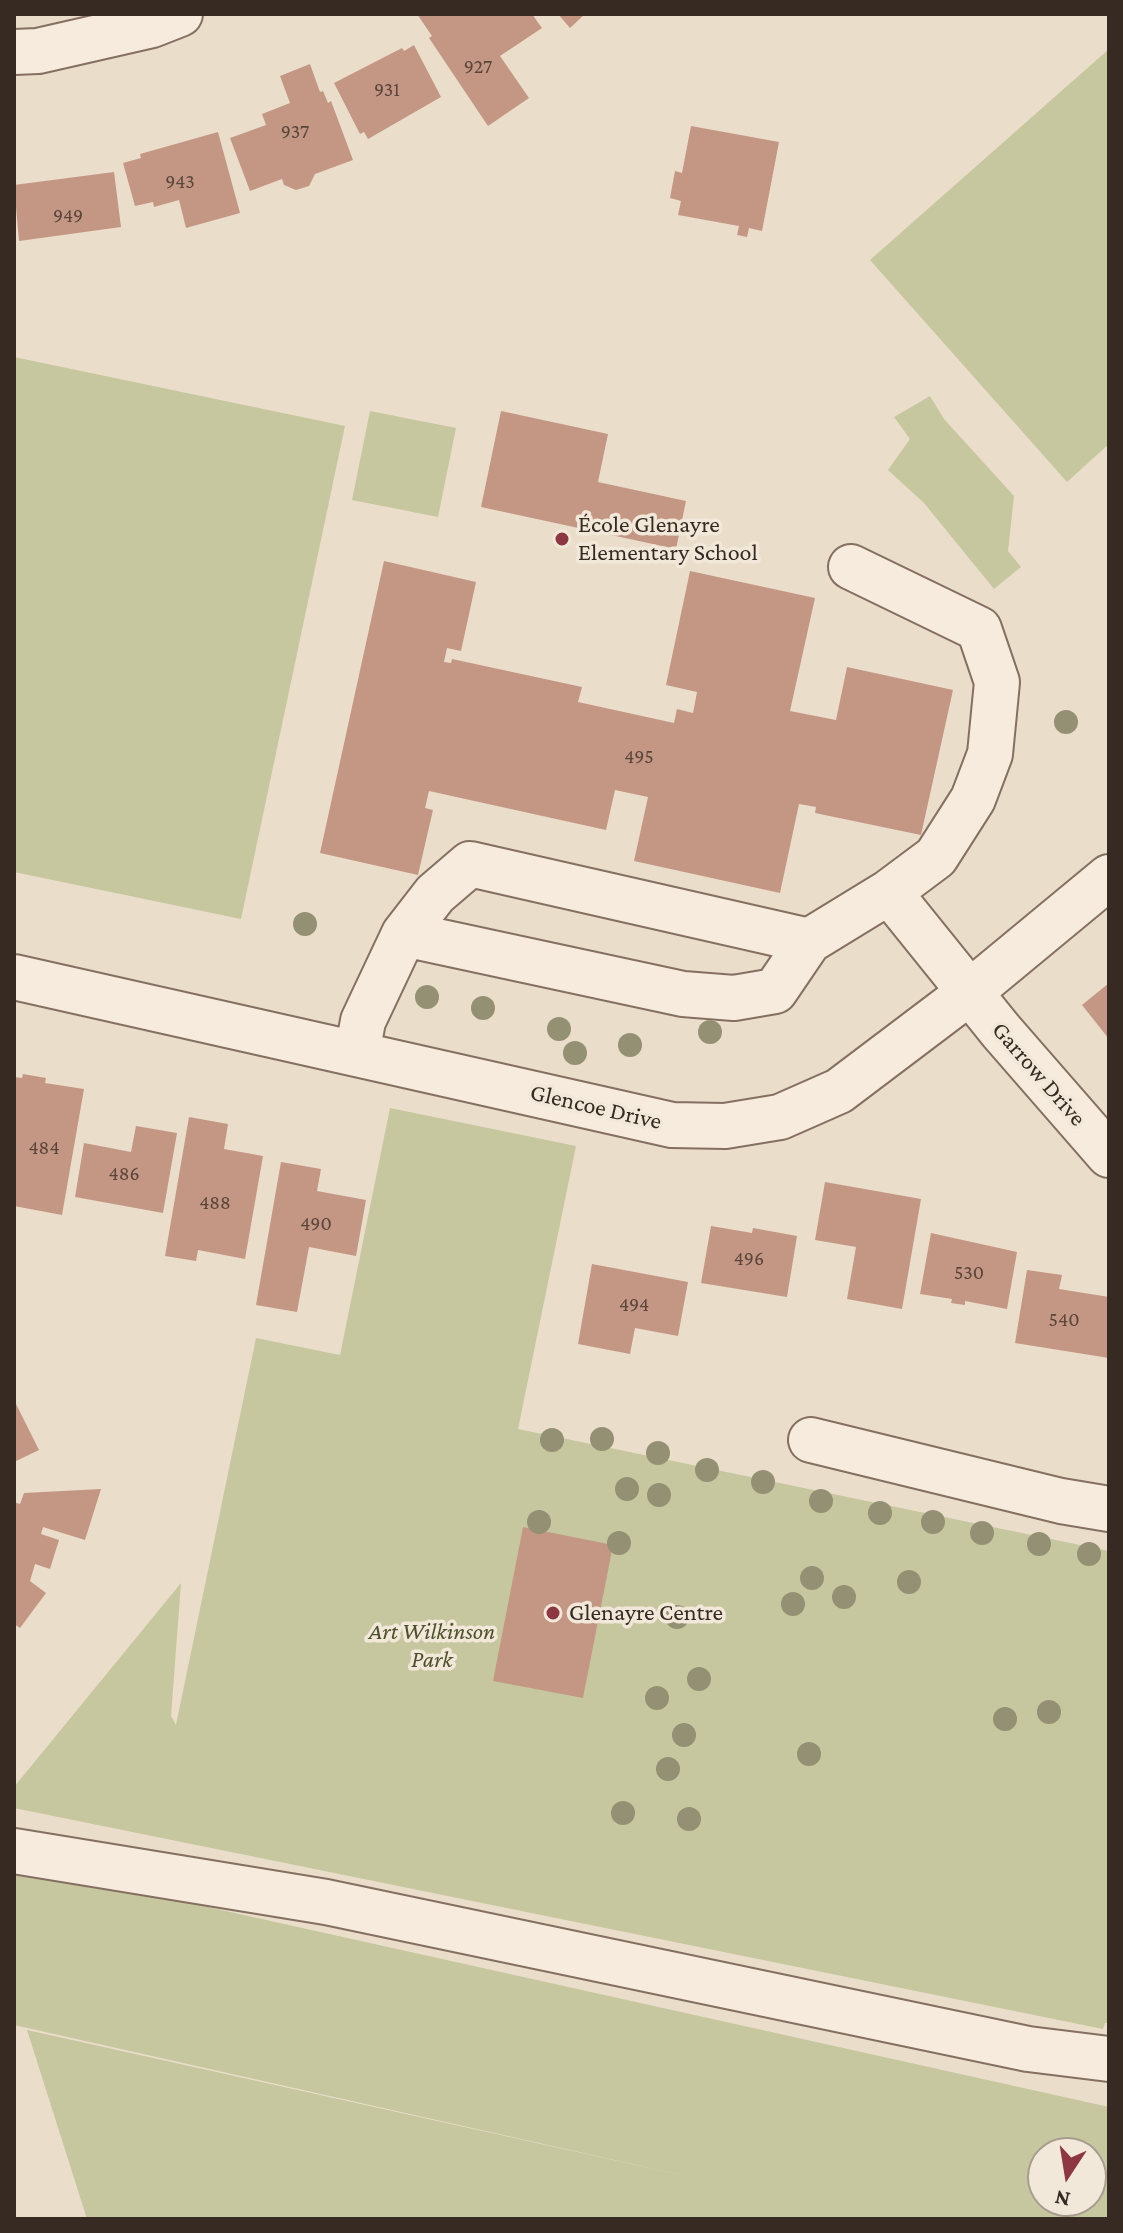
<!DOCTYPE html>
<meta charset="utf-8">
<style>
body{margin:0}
#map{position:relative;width:1123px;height:2233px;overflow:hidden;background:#eaddca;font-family:"Crimson Pro",serif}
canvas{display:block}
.frame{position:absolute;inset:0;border:16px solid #372a22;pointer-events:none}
.north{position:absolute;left:1027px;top:2137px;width:80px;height:80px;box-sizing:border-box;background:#f2e8d9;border:2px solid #a79c90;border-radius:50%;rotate:192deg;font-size:22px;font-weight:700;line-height:32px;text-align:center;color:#372a22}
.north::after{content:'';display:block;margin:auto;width:28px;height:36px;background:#8d3743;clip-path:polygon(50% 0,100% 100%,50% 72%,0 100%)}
</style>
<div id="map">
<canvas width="1123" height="2233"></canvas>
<div class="frame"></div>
<div class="north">N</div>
</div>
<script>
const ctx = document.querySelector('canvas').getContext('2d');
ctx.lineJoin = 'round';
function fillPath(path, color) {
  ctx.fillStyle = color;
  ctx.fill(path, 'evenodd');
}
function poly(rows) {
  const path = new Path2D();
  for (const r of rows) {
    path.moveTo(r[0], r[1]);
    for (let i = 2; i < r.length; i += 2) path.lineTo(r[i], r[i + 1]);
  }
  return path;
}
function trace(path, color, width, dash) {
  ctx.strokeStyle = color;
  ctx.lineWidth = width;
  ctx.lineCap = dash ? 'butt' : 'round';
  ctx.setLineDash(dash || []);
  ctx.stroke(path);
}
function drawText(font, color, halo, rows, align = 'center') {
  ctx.font = font + ' "Crimson Pro",serif';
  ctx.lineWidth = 7;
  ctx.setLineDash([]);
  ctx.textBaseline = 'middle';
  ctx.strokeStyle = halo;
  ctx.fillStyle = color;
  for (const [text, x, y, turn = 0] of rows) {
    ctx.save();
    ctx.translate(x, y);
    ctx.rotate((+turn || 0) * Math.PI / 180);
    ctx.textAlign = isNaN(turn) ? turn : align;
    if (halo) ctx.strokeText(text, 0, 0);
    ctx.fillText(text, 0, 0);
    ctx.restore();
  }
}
fillPath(poly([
 [1109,49,1109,444,1067,482,870,260],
 [14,357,345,426,241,919,14,872],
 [930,396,944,419,1014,496,1008,551,1021,567,994,589,924,503,888,470,910,439,894,417],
 [370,411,456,428,438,517,352,500],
 [390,1108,576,1146,518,1429,1109,1551,1109,2023,1105,2023,1103,2029,14,1808,14,1787,181,1583,171,1716,176,1725,256,1338,340,1355],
 [14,1864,1109,2107,1109,2219,87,2219,27,2030,699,2179,14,2025],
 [1043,2153,1091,2153,1091,2201,1043,2201]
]), '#c7c79f');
fillPath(poly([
 [417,14,532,14,542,28,500,56,529,98,488,126,429,38,432,36],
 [558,14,585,14,570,28],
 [414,45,441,97,368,139,364,132,360,134,334,83,402,48,404,51],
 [310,64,320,92,323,91,328,103,331,101,353,160,315,174,309,186,296,190,284,185,282,179,250,191,230,138,266,125,262,114,290,103,280,76],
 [691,126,779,142,762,231,749,228,747,237,737,235,739,226,678,215,681,201,670,198,675,171,682,173],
 [218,132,240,213,186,228,179,200,154,207,153,202,135,206,123,163,141,158,140,154],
 [114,172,121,227,19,241,14,185],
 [501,411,608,434,598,482,686,501,676,549,481,507],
 [384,561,476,582,461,651,447,648,444,662,451,663,452,659,582,687,578,702,674,723,677,709,693,713,697,692,666,685,690,571,815,598,790,711,836,720,847,667,953,690,921,835,815,813,816,807,799,804,780,893,634,861,648,797,615,790,606,830,429,791,425,808,433,810,418,875,320,853],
 [1109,983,1109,1039,1082,1005],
 [23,1074,46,1078,45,1083,84,1089,62,1215,14,1206,14,1077,22,1078],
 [189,1117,228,1124,224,1149,263,1156,245,1259,198,1250,196,1261,165,1256],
 [136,1126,177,1133,163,1213,75,1197,84,1143,131,1152],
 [281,1162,321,1169,317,1191,366,1200,356,1256,309,1247,297,1312,256,1305],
 [825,1182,921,1199,902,1309,847,1299,856,1247,815,1240],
 [711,1226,752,1233,753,1228,797,1236,787,1297,701,1283],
 [931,1233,1017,1252,1007,1309,965,1301,965,1305,951,1303,952,1299,920,1294],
 [592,1264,688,1282,678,1336,635,1328,630,1354,578,1344],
 [1027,1270,1062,1275,1059,1289,1109,1297,1109,1358,1015,1343],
 [14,1400,39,1450,14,1462],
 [101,1489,85,1540,43,1527,41,1534,59,1540,50,1569,35,1564,30,1581,46,1593,20,1628,14,1624,14,1502,20,1504,24,1493],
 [523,1527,613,1545,583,1698,493,1681]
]), '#c49785');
const minor = poly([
 [14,52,38,51,152,25,180,14],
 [889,892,1001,1031,1109,1155],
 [404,934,683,994,734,998,775,991,809,941],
 [14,977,672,1125,725,1126,780,1117,839,1091,970,992,1109,877],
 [357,1054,363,1021,404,934,435,894,470,864,809,941,889,892,936,857,973,799,990,754,997,682,979,629,851,567],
 [811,1440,1061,1501,1109,1509],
 [14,1851,326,1902,1028,2049,1109,2059]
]);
trace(minor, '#856f61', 48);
trace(minor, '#f6ebdd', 44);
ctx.fillStyle = '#949073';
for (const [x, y] of [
 [1066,722],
 [305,924],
 [427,997],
 [483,1008],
 [559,1029],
 [710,1032],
 [630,1045],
 [575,1053],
 [602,1439],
 [552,1440],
 [658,1453],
 [707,1470],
 [763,1482],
 [627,1489],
 [659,1495],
 [821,1501],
 [880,1513],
 [539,1522],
 [933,1522],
 [982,1533],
 [619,1543],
 [1039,1544],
 [1089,1554],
 [812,1578],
 [909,1582],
 [844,1597],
 [793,1604],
 [677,1617],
 [699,1679],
 [657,1698],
 [1049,1712],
 [1005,1719],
 [684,1735],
 [809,1754],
 [668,1769],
 [623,1813],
 [689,1819]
]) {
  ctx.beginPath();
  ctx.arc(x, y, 12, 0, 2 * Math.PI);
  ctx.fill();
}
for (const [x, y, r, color] of [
 [562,539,8,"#8d3743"],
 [553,1613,8,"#8d3743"]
]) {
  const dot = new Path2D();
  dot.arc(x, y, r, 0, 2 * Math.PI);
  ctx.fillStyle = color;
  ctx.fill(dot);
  trace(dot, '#f2e8d9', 3);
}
drawText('20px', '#5a453b', null, [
 ["927",478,67],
 ["931",387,90],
 ["937",295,132],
 ["943",180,182],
 ["949",68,216],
 ["495",639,757],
 ["484",44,1148],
 ["486",124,1174],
 ["488",215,1203],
 ["490",316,1224],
 ["496",749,1259],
 ["530",969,1273],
 ["494",634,1305],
 ["540",1064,1320]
]);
drawText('24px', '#372a22', '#f2e8d9', [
 ["École Glenayre",578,525],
 ["Elementary School",578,553],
 ["Glenayre Centre",569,1613]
], 'left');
drawText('24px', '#372a22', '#f2e8d9', [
 ["Garrow Drive",1039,1074,49],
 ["Glencoe Drive",596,1107,13]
]);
drawText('italic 24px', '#4d512b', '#f2e8d9', [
 ["Art Wilkinson",432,1632],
 ["Park",432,1660]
]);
</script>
